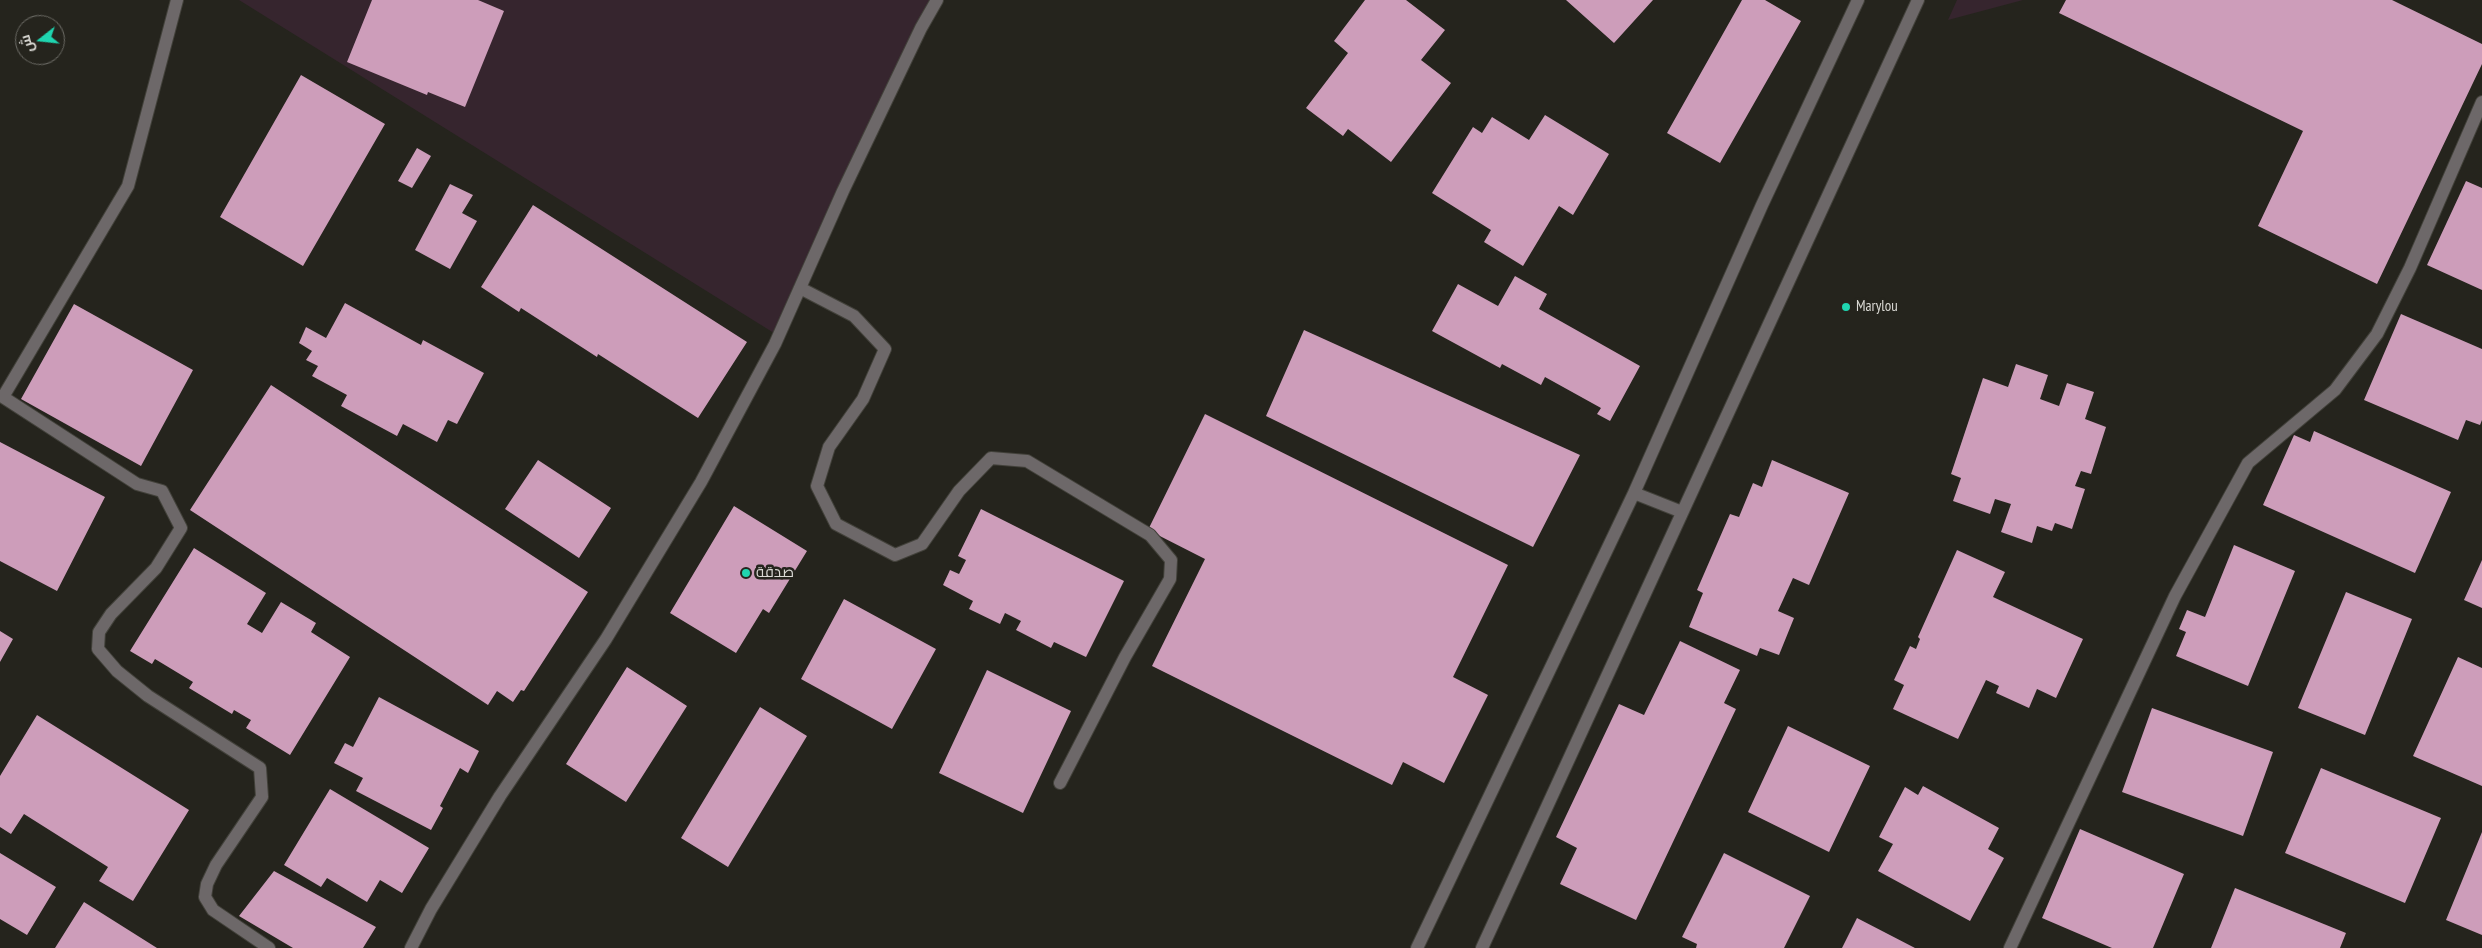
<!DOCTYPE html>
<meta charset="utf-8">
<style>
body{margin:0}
#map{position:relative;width:2482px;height:948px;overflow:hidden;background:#25241d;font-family:"PT Sans Narrow",Cairo,sans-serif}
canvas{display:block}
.north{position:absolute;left:15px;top:15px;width:50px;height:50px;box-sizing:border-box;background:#25241d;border:1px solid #6d6c66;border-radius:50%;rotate:254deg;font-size:14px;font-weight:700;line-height:20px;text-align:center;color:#dad9d4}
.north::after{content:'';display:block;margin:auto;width:18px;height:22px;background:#1fd5b0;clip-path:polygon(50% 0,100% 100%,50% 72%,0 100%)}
</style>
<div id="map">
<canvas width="2482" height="948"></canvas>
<div class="north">ش</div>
</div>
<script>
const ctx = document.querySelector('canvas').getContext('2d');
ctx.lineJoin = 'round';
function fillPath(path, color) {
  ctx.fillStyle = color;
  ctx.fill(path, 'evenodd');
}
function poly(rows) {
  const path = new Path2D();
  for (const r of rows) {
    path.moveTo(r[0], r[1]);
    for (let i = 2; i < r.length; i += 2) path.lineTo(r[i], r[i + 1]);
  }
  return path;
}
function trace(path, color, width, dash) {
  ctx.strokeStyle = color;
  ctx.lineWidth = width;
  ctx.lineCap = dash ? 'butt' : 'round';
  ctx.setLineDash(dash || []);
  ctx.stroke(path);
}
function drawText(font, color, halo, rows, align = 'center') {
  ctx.font = font + ' "PT Sans Narrow",Cairo,sans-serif';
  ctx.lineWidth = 5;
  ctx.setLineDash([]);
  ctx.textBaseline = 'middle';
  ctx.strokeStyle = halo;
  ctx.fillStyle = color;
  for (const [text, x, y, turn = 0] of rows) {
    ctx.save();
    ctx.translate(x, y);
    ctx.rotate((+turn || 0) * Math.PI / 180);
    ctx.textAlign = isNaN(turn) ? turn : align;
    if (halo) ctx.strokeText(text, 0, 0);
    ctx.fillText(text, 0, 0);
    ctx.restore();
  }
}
fillPath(poly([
 [239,0,935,0,782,338],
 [1957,0,2023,0,1948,20]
]), '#36252e');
fillPath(poly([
 [372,0,478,0,504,11,465,107,428,92,427,95,347,62],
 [1365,0,1406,0,1445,30,1421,60,1451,83,1391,162,1348,129,1343,136,1306,108,1348,53,1334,41],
 [1566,0,1653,0,1614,43],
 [1742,0,1765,0,1801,21,1720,163,1667,133],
 [2066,0,2392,0,2482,44,2482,64,2377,284,2258,226,2303,131,2059,13],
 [301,75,385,124,303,266,220,217],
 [1545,115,1609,154,1573,215,1559,206,1523,266,1484,242,1491,230,1432,193,1473,127,1482,133,1492,117,1529,140],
 [417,148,431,156,412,188,398,181],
 [2466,181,2482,188,2482,290,2427,265],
 [450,184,473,195,462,213,477,221,450,269,415,250],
 [533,205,747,342,698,418,598,354,597,357,521,308,519,312,481,287],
 [1515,276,1547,294,1539,309,1640,366,1610,421,1597,414,1601,408,1545,377,1541,385,1502,364,1500,368,1432,331,1458,284,1498,306],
 [345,303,421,345,423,340,484,373,457,424,448,420,437,442,403,424,397,436,341,406,347,395,312,376,318,366,306,360,312,351,299,343,306,327,326,338],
 [74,304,193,370,141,466,21,399],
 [2401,314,2482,349,2482,420,2480,425,2466,420,2458,440,2364,400],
 [1304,330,1580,455,1533,547,1266,416],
 [2016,364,2048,375,2040,399,2059,406,2067,383,2094,392,2085,419,2106,427,2091,474,2081,471,2075,486,2085,489,2072,529,2055,523,2052,531,2037,526,2032,543,2001,532,2011,504,1995,499,1990,514,1953,501,1961,478,1951,474,1983,378,2008,387],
 [271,385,588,592,524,691,521,690,513,702,497,691,488,705,190,510],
 [1205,414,1508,565,1453,677,1488,695,1444,783,1403,762,1392,785,1152,666,1205,559,1148,530],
 [2314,431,2451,492,2415,573,2263,505,2294,435,2310,442],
 [0,442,105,497,57,591,0,561],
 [538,460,611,508,579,558,505,509],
 [1772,460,1849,493,1809,585,1793,578,1778,611,1794,618,1779,655,1760,648,1757,656,1689,627,1703,593,1697,590,1730,514,1739,517,1753,483,1762,487],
 [734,506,807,551,769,613,763,609,736,653,670,613],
 [981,509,1124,581,1086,657,1054,642,1051,648,1016,630,1021,621,1005,613,1000,624,969,609,973,601,943,585,950,570,959,574,966,560,958,556],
 [2234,545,2295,571,2248,686,2176,656,2186,632,2179,629,2187,610,2205,617],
 [194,548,266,593,247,624,262,633,281,602,316,623,311,632,350,657,290,755,246,728,251,720,234,710,232,714,189,688,193,682,155,659,152,664,130,651],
 [1957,550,2005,572,1993,597,2083,639,2056,698,2037,689,2029,708,1996,693,1999,686,1986,680,1958,739,1893,709,1904,685,1894,680,1910,646,1916,649,1920,639,1918,637],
 [2482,560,2482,608,2464,600],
 [2346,592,2412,619,2365,735,2298,708],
 [844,599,936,649,892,729,801,679],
 [0,631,13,639,0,662],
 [1680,641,1740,670,1724,703,1736,709,1636,920,1560,884,1577,848,1556,837,1619,704,1644,715],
 [2458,657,2482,668,2482,786,2413,756],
 [627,667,687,706,626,802,566,764],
 [987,670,1071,711,1023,813,939,773],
 [379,697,479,751,468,773,460,768,440,806,443,808,431,830,356,791,363,778,334,763,345,743,353,747],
 [760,707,807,736,728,867,681,838],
 [2152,708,2273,752,2243,836,2122,792],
 [37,715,189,810,133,901,99,881,108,867,24,814,11,834,0,827,0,776],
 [1788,726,1870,766,1829,852,1748,812],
 [2321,768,2441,818,2405,903,2285,853],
 [1923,786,1999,828,1988,849,2004,858,1970,921,1878,871,1893,844,1879,837,1905,787,1918,795],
 [330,789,429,848,402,893,380,880,367,902,327,878,321,887,284,865],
 [2080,829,2184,874,2153,948,2112,948,2042,918],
 [2482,832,2482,935,2446,920],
 [0,853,56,887,27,935,0,919],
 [1724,853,1810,896,1784,948,1696,948,1697,944,1682,937],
 [274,871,376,927,363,948,293,948,239,916],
 [2235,888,2346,933,2340,948,2211,948],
 [84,902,157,948,55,948],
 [1857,918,1915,948,1842,948]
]), '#cd9dba');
const minor = poly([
 [800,288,854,316,885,349,863,399,829,447,817,486,836,524,895,555,922,544,959,491,991,458,1027,461,1150,535,1171,560,1170,579,1125,657,1060,783],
 [0,396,3,397,128,186,177,0],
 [3,397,137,484,162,491,181,528,156,568,111,614,99,632,98,649,117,671,148,696,260,768,262,797,216,865,207,884,205,897,213,910,269,948],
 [1634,493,1682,512],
 [411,948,431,909,500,796,606,639,701,482,775,344,843,191,921,28,937,0],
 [1417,948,1634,493,1762,205,1858,0],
 [1482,948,1918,0],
 [2010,948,2175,596,2248,463,2335,390,2377,334,2410,268,2482,102]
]);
trace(minor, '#42413a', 14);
trace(minor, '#6d6869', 12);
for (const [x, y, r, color] of [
 [1846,307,5,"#1fd5b0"],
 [746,573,5,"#1fd5b0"]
]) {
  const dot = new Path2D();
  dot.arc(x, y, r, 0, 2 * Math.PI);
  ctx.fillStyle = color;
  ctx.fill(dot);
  trace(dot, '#25241d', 2);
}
drawText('15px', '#dad9d4', '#25241d', [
 ["Marylou",1856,307],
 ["صدقة",756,573]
], 'left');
</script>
